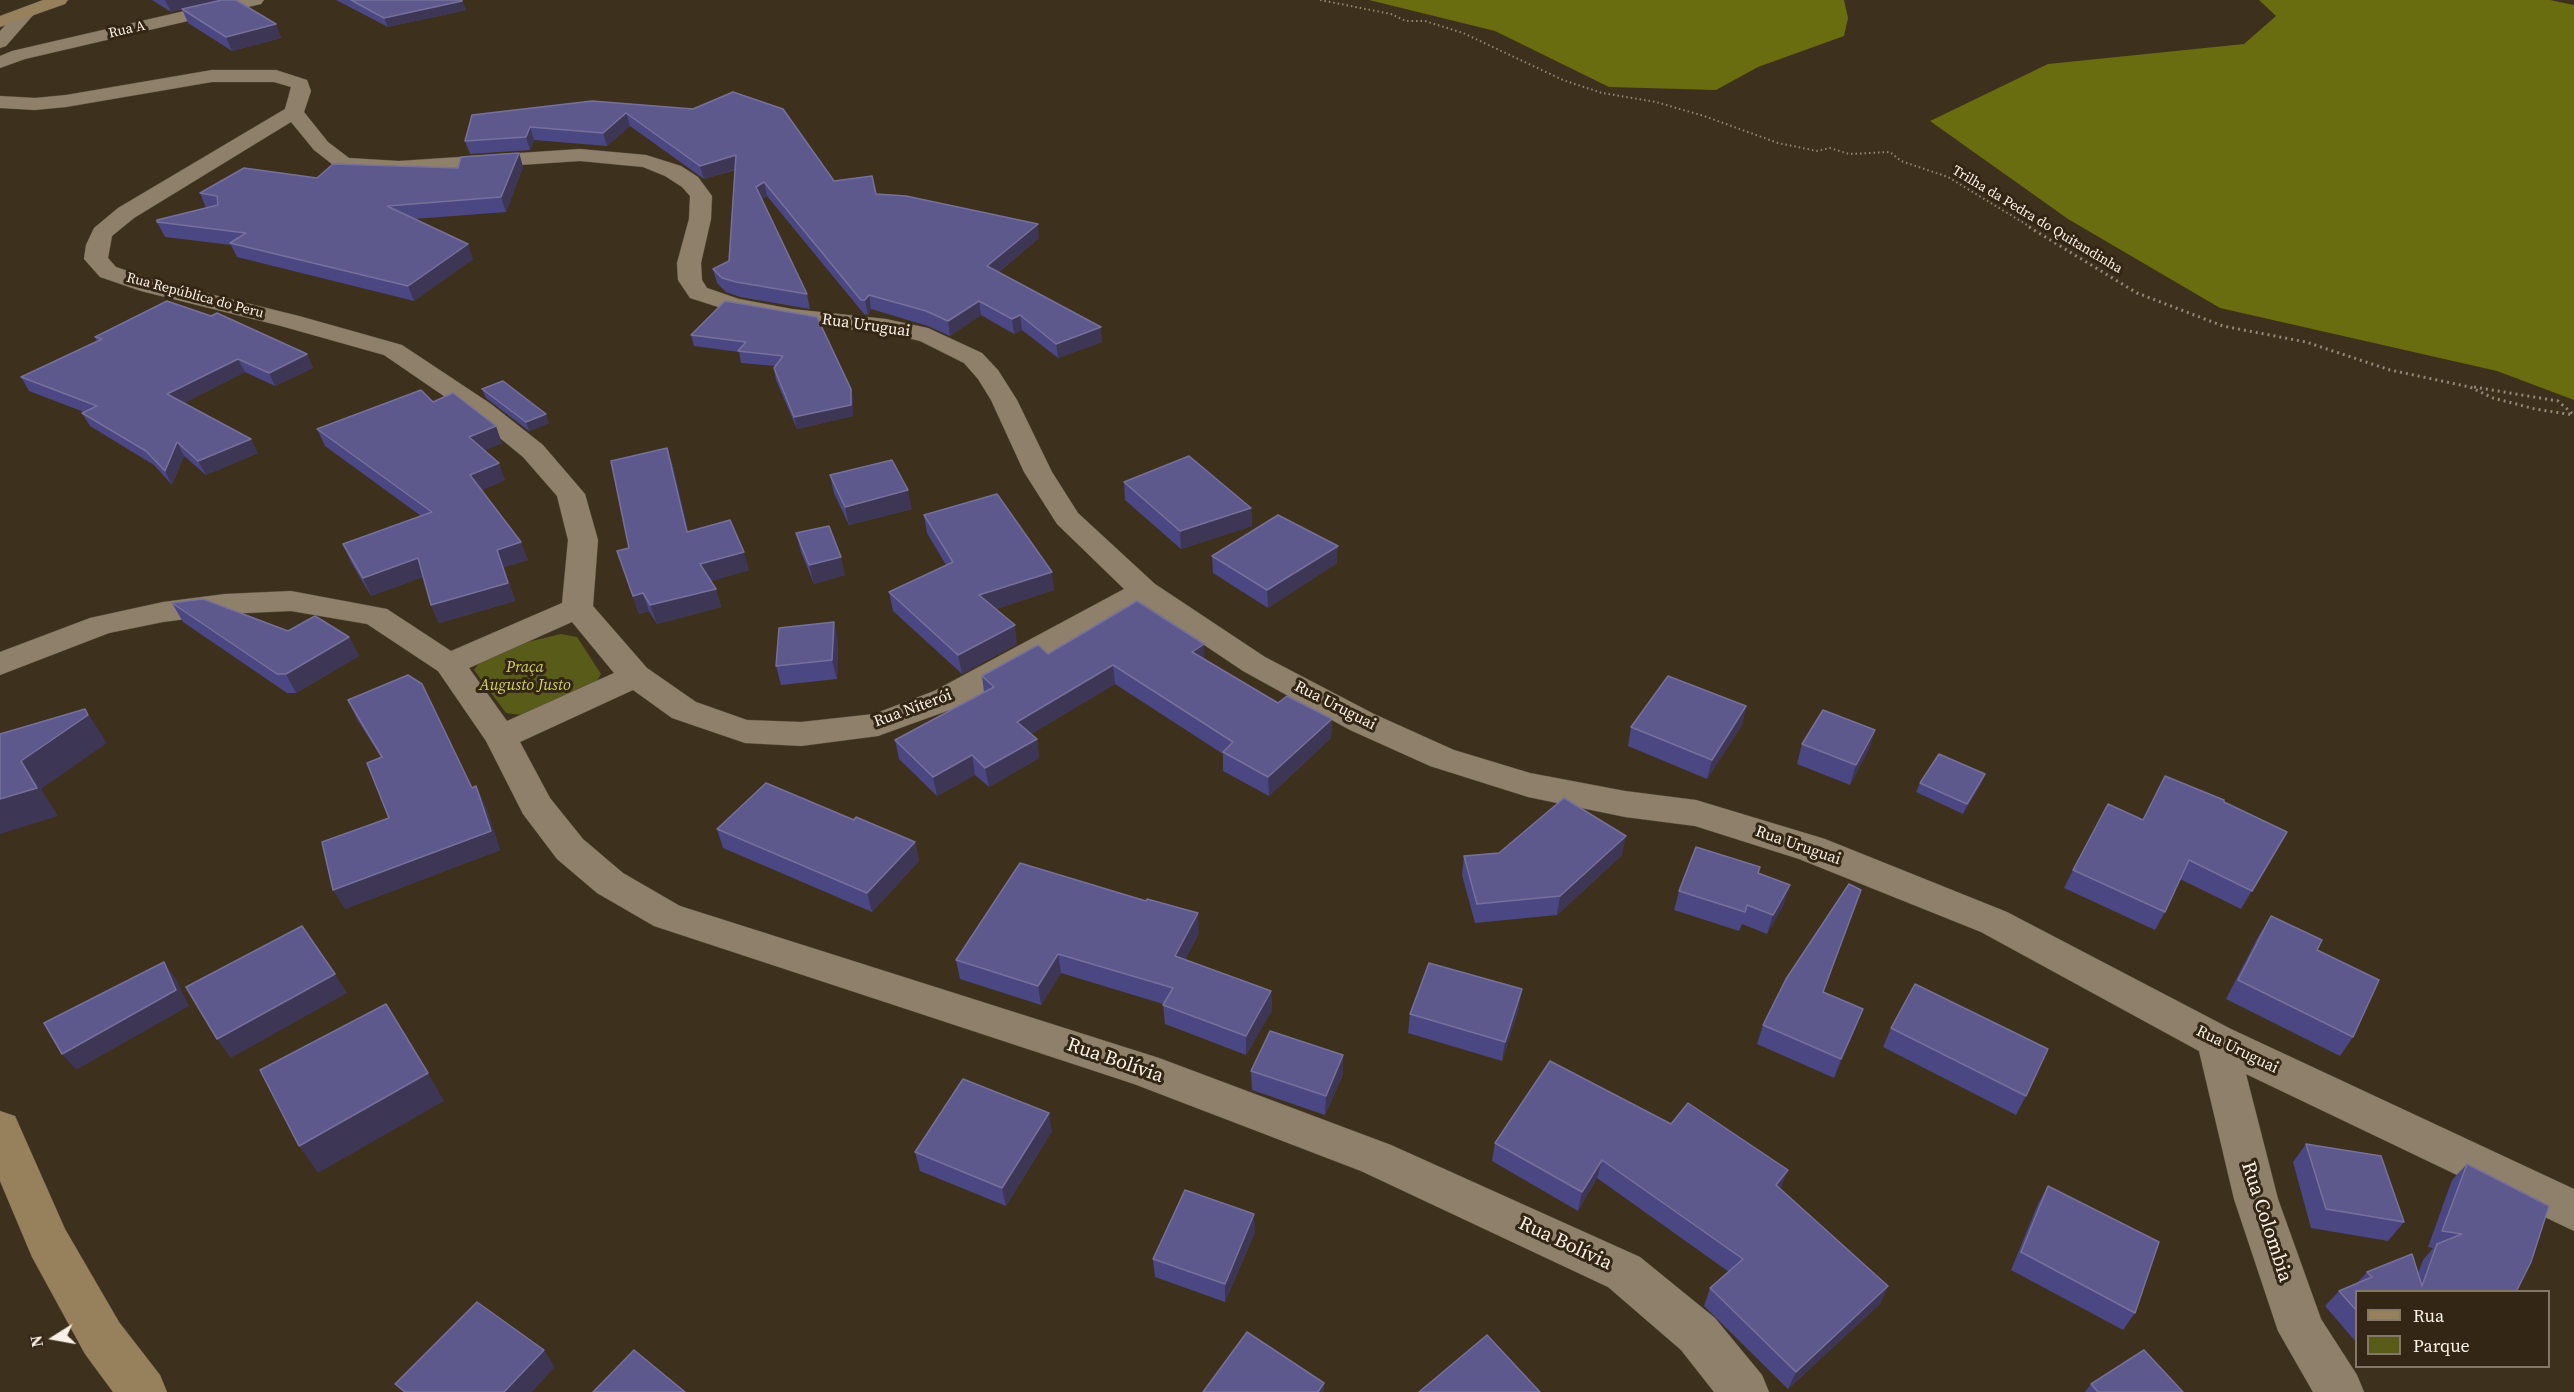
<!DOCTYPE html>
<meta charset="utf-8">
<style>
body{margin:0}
#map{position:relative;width:2574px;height:1392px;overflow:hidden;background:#3d301d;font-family:"Source Serif 4",serif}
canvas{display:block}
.legend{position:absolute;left:2355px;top:1290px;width:195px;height:78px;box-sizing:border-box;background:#332614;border:2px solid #837868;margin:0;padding:8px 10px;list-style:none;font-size:18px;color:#fbf2e7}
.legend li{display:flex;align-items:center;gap:12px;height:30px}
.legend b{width:30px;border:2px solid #837868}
.north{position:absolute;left:24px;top:1308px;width:60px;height:60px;-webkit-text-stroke:4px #332614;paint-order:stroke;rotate:259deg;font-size:16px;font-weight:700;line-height:24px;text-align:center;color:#fbf2e7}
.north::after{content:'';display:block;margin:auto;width:21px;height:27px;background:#fbf2e7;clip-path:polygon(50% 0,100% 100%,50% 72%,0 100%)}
</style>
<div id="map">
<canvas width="2574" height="1392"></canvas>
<ul class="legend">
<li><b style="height:8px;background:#96815c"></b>Rua</li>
<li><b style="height:16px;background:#595c18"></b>Parque</li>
</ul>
<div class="north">N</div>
</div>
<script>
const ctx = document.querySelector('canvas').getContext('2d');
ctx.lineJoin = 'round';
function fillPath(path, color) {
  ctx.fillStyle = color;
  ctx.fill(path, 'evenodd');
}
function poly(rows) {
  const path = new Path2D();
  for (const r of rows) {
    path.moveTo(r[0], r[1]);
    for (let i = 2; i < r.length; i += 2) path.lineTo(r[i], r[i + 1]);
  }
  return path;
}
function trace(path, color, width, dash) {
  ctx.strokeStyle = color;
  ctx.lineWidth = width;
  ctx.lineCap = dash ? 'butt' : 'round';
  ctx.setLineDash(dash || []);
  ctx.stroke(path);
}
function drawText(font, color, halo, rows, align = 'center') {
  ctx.font = font + ' "Source Serif 4",serif';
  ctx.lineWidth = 6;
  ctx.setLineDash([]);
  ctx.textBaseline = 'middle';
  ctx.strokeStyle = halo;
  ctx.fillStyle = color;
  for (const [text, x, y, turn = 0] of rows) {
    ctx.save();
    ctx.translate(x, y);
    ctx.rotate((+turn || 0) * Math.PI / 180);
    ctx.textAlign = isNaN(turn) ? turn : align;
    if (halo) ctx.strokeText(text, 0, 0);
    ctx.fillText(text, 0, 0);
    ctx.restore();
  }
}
fillPath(poly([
 [561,634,577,637,601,674,596,683,522,715,506,713,474,670,481,660,515,645]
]), '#595c18');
fillPath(poly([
 [1369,0,1844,0,1848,18,1844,36,1758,67,1716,90,1609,87,1495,31],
 [2259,0,2550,0,2574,5,2574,400,2497,371,2220,308,2068,219,1930,121,2048,64,2244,44,2276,16]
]), '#696c0f');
const street = poly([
 [232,0,264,0,261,4,25,59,0,68,0,56,12,51,232,0],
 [26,8,32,9,35,13,6,46,0,48,0,31,20,9,26,8],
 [212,70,276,70,307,80,311,91,304,112,328,142,349,158,399,161,580,149,646,155,681,166,698,177,712,196,711,219,701,263,702,280,707,288,739,299,792,309,886,319,928,328,982,353,998,370,1017,400,1052,472,1078,513,1155,584,1265,657,1374,714,1454,750,1530,773,1625,791,1696,800,1825,839,2007,912,2231,1029,2574,1189,2574,1231,2246,1074,2278,1199,2321,1319,2357,1375,2364,1392,2313,1392,2278,1331,2234,1199,2199,1051,1981,932,1799,859,1695,826,1625,817,1528,797,1430,766,1350,730,1243,671,1143,604,958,707,878,736,801,746,745,743,672,718,633,690,520,742,550,798,583,839,623,873,680,906,1159,1058,1391,1145,1640,1257,1715,1318,1762,1375,1769,1392,1714,1392,1681,1350,1608,1287,1361,1171,1134,1084,654,926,597,893,557,859,523,814,486,741,438,671,367,624,291,611,225,614,163,622,109,633,0,675,0,652,90,618,163,602,225,594,291,591,387,609,451,651,562,603,568,540,557,496,523,457,473,416,384,355,281,326,141,291,100,277,84,259,86,245,94,228,118,208,285,109,291,87,274,82,212,82,66,107,35,110,0,108,0,96,35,98,66,95,212,70],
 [291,122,314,150,337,168,344,170,399,173,580,161,643,167,665,176,682,187,690,196,689,219,677,263,678,280,690,298,737,313,792,323,886,333,920,341,964,363,978,379,991,400,1024,472,1057,524,1124,589,934,691,874,714,801,722,747,720,696,702,647,668,593,606,598,540,585,494,543,445,491,404,402,345,299,316,157,281,116,267,108,258,112,236,134,218,291,122],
 [572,622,614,673,507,721,469,668,572,622]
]);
const secondary = poly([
 [43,0,68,0,65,4,0,27,0,16,43,0],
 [0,1111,15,1116,65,1229,119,1322,160,1375,167,1392,113,1392,85,1354,32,1257,0,1181,0,1111]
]);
trace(street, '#584c3c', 1);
trace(secondary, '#584c3c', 1);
trace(poly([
 [1320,0,1391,14,1406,21,1425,21,1463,33,1563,80,1602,93,1656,102,1704,116,1778,143,1817,151,1830,148,1849,154,1890,152,1901,161,1948,177,2032,228]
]), '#928778', 2, [1.5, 3]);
trace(poly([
 [2029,227,2137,293,2223,326,2306,342,2390,370,2470,387,2493,398,2535,409,2574,415],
 [2474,387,2558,401,2574,415]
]), '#928778', 3, [2, 4]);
fillPath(street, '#8f806b');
fillPath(secondary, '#96815c');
fillPath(poly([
 [152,0,220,0,276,24,281,38,232,51,188,23,182,9,171,12],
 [336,0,462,0,466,10,388,27],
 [592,101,876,194,1039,238,999,272,1102,342,1058,358,1022,330,1014,334,981,315,950,336,928,326,871,309,868,315,864,314,767,196,762,199,807,294,810,309,740,297,726,292,717,283,713,269,729,261,735,170,704,179,630,126,607,146,534,140,530,150,470,154,465,141],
 [519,153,523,167,506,212,414,219,473,259,414,301,237,257,231,245,165,237,157,222,206,208,200,193,317,178,458,168],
 [725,301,851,389,853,401,853,416,797,429,776,380,774,368,775,366,741,363,739,352,694,346,691,335],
 [95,337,307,354,313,368,275,386,245,372,184,403,258,453,206,475,184,456,172,485,154,465,90,426,82,413,84,412,29,391,21,377,97,341],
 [482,389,549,423,529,431,486,398],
 [433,402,502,443,485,450,505,480,482,490,528,560,504,567,515,601,439,623,431,605,423,577,371,596,351,562,343,544,421,516,325,446,317,429],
 [667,448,673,466,688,532,749,570,711,581,716,589,721,607,657,624,649,611,639,614,617,551,629,548],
 [830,475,912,509,849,525,834,493],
 [1124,482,1251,508,1252,526,1181,549,1125,500],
 [924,515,1054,590,996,609,1017,644,962,674,893,611,889,592,946,565,927,533],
 [796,533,845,575,814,584,801,552],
 [1212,556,1337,563,1268,608,1213,573],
 [172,603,288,631,349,637,359,656,296,693,287,693,183,622],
 [838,641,837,679,781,685,776,666],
 [1048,654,1205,659,1278,703,1332,719,1331,738,1269,796,1223,771,1223,754,1115,684,1031,734,1037,739,1039,758,989,787,975,775,937,796,899,759,895,740,984,692,982,676],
 [348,700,472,788,476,786,485,805,500,850,345,909,389,818,381,757,357,719],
 [1746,706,1742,725,1707,779,1628,746,1631,727],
 [1875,730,1869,749,1850,785,1797,764,1802,744],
 [1920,783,1981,784,1963,814,1916,792],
 [2224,802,2287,832,2241,909,2180,879,2165,912,2155,930,2064,888,2073,870,2143,820],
 [854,820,915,842,919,861,872,912,723,848,717,829],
 [1499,853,1622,855,1557,915,1475,923,1462,875,1464,856],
 [1758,873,1784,904,1767,934,1742,924,1739,931,1674,910,1679,891],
 [2271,916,2353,1037,2340,1056,2226,999,2259,935],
 [1199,933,1185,960,1271,991,1272,1010,1246,1055,1165,1024,1163,1004,1061,973,1041,1005,960,979,956,960],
 [1824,992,1863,1009,1834,1078,1757,1044,1763,1025],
 [1519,1008,1502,1061,1408,1033,1410,1014],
 [1891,1028,2026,1096,2016,1115,1883,1047],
 [1251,1071,1343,1074,1325,1115,1252,1090],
 [1052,1131,1006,1206,920,1171,915,1152],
 [1495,1143,1781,1188,1780,1189,1888,1286,1880,1304,1788,1389,1704,1306,1710,1288,1729,1272,1597,1178,1578,1211,1492,1161],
 [2306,1144,2404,1222,2388,1241,2311,1228,2293,1162],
 [2467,1164,2516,1292,2356,1292,2356,1342,2325,1306,2339,1291,2357,1283,2367,1272,2418,1273,2423,1260,2433,1248,2428,1247,2452,1180],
 [2048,1186,2135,1313,2123,1330,2011,1270,2038,1204],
 [1255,1232,1225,1302,1155,1277,1153,1259],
 [2091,1384,2183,1392,2085,1392]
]), '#4a4783');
fillPath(poly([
 [165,0,220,0,171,12],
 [462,1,466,10,388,27,384,18],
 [276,24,281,38,232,51,226,37],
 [626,113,630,126,607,146,603,133],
 [530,127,534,140,530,150,526,137],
 [519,153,523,167,506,212,501,197],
 [736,155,739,168,704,179,700,166],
 [764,182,767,196,759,201,756,187],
 [1038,224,1039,238,989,280,987,266],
 [468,244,473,259,414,301,408,286],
 [869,295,871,309,868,315,865,300],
 [979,301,981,315,950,336,948,321],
 [1020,315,1022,330,1014,334,1012,319],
 [1101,327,1102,342,1058,358,1056,344],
 [307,354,313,368,275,386,269,373],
 [238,359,245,372,174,408,167,394],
 [851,389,853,401,853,416,797,429,794,417],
 [546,414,549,423,529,431,526,422],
 [496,426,502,443,476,454,469,437],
 [251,439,258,453,206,475,198,461],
 [177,442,184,456,172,485,165,471],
 [667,448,673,466,693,550,687,532],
 [499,463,505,480,477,492,470,475],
 [908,490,912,509,849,525,845,507],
 [1251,508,1252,526,1181,549,1180,531],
 [521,542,528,560,504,567,515,601,439,623,431,605,497,550],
 [1338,546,1337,563,1268,608,1267,590],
 [744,552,749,570,706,583,700,564],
 [841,557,845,575,814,584,809,565],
 [418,558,426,576,371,596,363,578],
 [1052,572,1054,590,982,614,979,595],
 [716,589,721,607,657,624,650,605],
 [643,593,649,611,639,614,633,596],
 [834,622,838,641,837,679,832,660],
 [1015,625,1017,644,962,674,958,655],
 [349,637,359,656,296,693,286,674],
 [1204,644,1205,662,1192,652],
 [1113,665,1115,684,1020,741,1017,722],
 [1746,706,1742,725,1707,779,1712,760],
 [85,709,107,743,41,789,58,816,0,834,0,799,21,761],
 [1332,719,1331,738,1269,796,1268,777],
 [1875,730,1869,749,1850,785,1856,765],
 [1037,739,1039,758,989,787,985,768],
 [972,755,975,775,937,796,933,777],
 [1985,774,1981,784,1963,814,1967,804],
 [476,786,485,805,500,850,345,909,333,890],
 [1626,836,1622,855,1557,915,1560,896],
 [915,842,919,861,872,912,867,893],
 [1790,885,1784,904,1767,934,1773,915],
 [1198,913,1199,933,1177,975,1175,956],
 [1058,954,1061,973,1041,1005,1038,986],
 [164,962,176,979,189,1006,76,1070,62,1054],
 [335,974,347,993,231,1058,217,1039],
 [1522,989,1519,1008,1502,1061,1505,1042],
 [1271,991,1272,1010,1246,1055,1246,1036],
 [1863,1009,1856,1028,1834,1078,1841,1059],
 [1343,1055,1343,1074,1325,1115,1326,1096],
 [428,1073,444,1101,318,1173,299,1146],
 [1049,1113,1052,1131,1006,1206,1002,1188],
 [1602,1160,1597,1178,1578,1211,1582,1192],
 [1788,1170,1781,1188,1769,1204,1776,1185],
 [1254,1214,1255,1232,1225,1302,1225,1284],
 [1888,1286,1880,1304,1788,1389,1796,1372],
 [544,1350,555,1367,532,1392,504,1392],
 [1324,1383,1324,1392,1318,1392]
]), '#3d3655');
const building = poly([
 [222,0,236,0,276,24,226,37,182,9,222,0],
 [351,0,462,0,462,1,384,18,351,0],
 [733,92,783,109,834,181,872,176,876,194,906,196,1038,224,987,266,1101,327,1056,344,1020,315,1012,319,979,301,948,321,926,311,869,295,865,300,861,300,764,182,756,187,807,294,736,282,722,278,713,269,729,261,736,155,700,166,626,113,603,133,530,127,526,137,465,141,472,115,592,101,693,109,733,92],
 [519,153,501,197,387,206,468,244,408,286,230,243,246,233,157,222,157,220,218,205,217,196,200,193,244,168,317,178,333,164,458,168,461,157,519,153],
 [167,301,211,316,217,313,307,354,269,373,238,359,167,394,251,439,198,461,177,442,165,471,146,451,82,413,97,406,21,377,102,339,95,337,167,301],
 [725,301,817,317,851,389,851,405,794,417,774,368,783,356,738,351,746,342,691,335,725,301],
 [503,381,546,414,526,422,482,389,503,381],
 [421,390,433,402,453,393,496,426,469,437,499,463,470,475,521,542,497,550,508,583,431,605,418,558,363,578,343,544,432,512,317,429,421,390],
 [667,448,687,532,730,520,744,552,700,564,716,589,650,605,643,593,633,596,617,551,629,548,611,461,667,448],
 [1189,456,1251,508,1180,531,1124,482,1189,456],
 [892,460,908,490,845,507,830,475,892,460],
 [997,494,1052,572,979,595,1015,625,958,655,889,592,953,562,924,515,997,494],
 [1278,515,1338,546,1267,590,1212,556,1278,515],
 [829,526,841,557,809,565,796,533,829,526],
 [203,599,288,631,315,616,349,637,286,674,277,674,172,603,203,599],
 [1137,601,1204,644,1192,652,1278,703,1287,696,1332,719,1268,777,1223,752,1233,742,1113,665,1017,722,1037,739,985,768,972,755,933,777,895,740,994,687,982,676,1038,645,1048,654,1137,601],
 [834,622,832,660,776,666,779,628,834,622],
 [408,675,422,684,472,788,476,786,491,831,333,890,322,842,389,818,367,763,382,757,348,700,408,675],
 [1668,676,1746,706,1712,760,1631,727,1668,676],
 [85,709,88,715,21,761,37,788,0,799,0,734,85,709],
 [1823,710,1875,730,1856,765,1802,744,1823,710],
 [1939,754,1985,774,1967,804,1920,783,1939,754],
 [2165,776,2224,800,2224,802,2287,832,2252,891,2189,860,2165,912,2073,870,2108,804,2143,820,2165,776],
 [766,783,854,820,856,817,915,842,867,893,717,829,766,783],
 [1564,798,1626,836,1560,896,1477,904,1464,856,1499,853,1564,798],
 [1696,847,1760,867,1758,873,1790,885,1773,915,1747,905,1745,912,1679,891,1696,847],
 [1020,863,1146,901,1147,899,1198,913,1175,956,1271,991,1246,1036,1163,1005,1173,988,1058,954,1038,986,956,960,1020,863],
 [1849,884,1861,890,1823,992,1863,1009,1841,1059,1763,1025,1786,979,1849,884],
 [2271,916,2322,940,2317,950,2379,980,2353,1037,2238,980,2271,916],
 [302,926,335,974,217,1039,186,987,302,926],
 [164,962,176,990,62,1054,44,1023,164,962],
 [1429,963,1522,989,1505,1042,1410,1014,1429,963],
 [1915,984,2048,1049,2026,1096,1891,1028,1915,984],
 [386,1004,428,1073,299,1146,260,1070,386,1004],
 [1270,1031,1343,1055,1326,1096,1251,1071,1270,1031],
 [1550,1061,1671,1124,1688,1103,1788,1170,1776,1185,1888,1286,1796,1372,1710,1288,1743,1259,1602,1160,1582,1192,1495,1143,1550,1061],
 [963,1079,1049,1113,1002,1188,915,1152,963,1079],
 [2306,1144,2381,1156,2404,1222,2326,1209,2306,1144],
 [2467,1164,2549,1206,2531,1262,2516,1292,2356,1292,2356,1310,2339,1291,2372,1277,2367,1272,2412,1254,2422,1286,2437,1244,2462,1234,2442,1231,2467,1164],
 [2048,1186,2159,1242,2135,1313,2021,1252,2048,1186],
 [1185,1190,1254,1214,1225,1284,1153,1259,1185,1190],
 [477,1302,544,1350,504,1392,405,1392,395,1384,477,1302],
 [1247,1332,1324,1383,1318,1392,1203,1392,1247,1332],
 [1487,1335,1540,1392,1419,1392,1487,1335],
 [634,1350,685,1392,593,1392,634,1350],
 [2144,1350,2183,1392,2098,1392,2091,1384,2144,1350]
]);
fillPath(building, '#5d598d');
trace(building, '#76719b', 1.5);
drawText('14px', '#fbf2e7', '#332614', [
 ["Rua A",127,30,-13],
 ["Trilha da Pedra do Quitandinha",2037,220,31],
 ["Rua República do Peru",195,296,15]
]);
drawText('16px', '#fbf2e7', '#332614', [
 ["Rua Uruguai",866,326,8],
 ["Rua Uruguai",1335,706,27],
 ["Rua Niterói",913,709,-20],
 ["Rua Uruguai",1798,846,19],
 ["Rua Uruguai",2237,1050,26]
]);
drawText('italic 16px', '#ccd260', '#332614', [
 ["Praça",525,668],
 ["Augusto Justo",525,686]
]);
drawText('20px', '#fbf2e7', '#332614', [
 ["Rua Bolívia",1115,1061,19],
 ["Rua Colombia",2266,1222,72],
 ["Rua Bolívia",1565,1244,25]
]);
</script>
